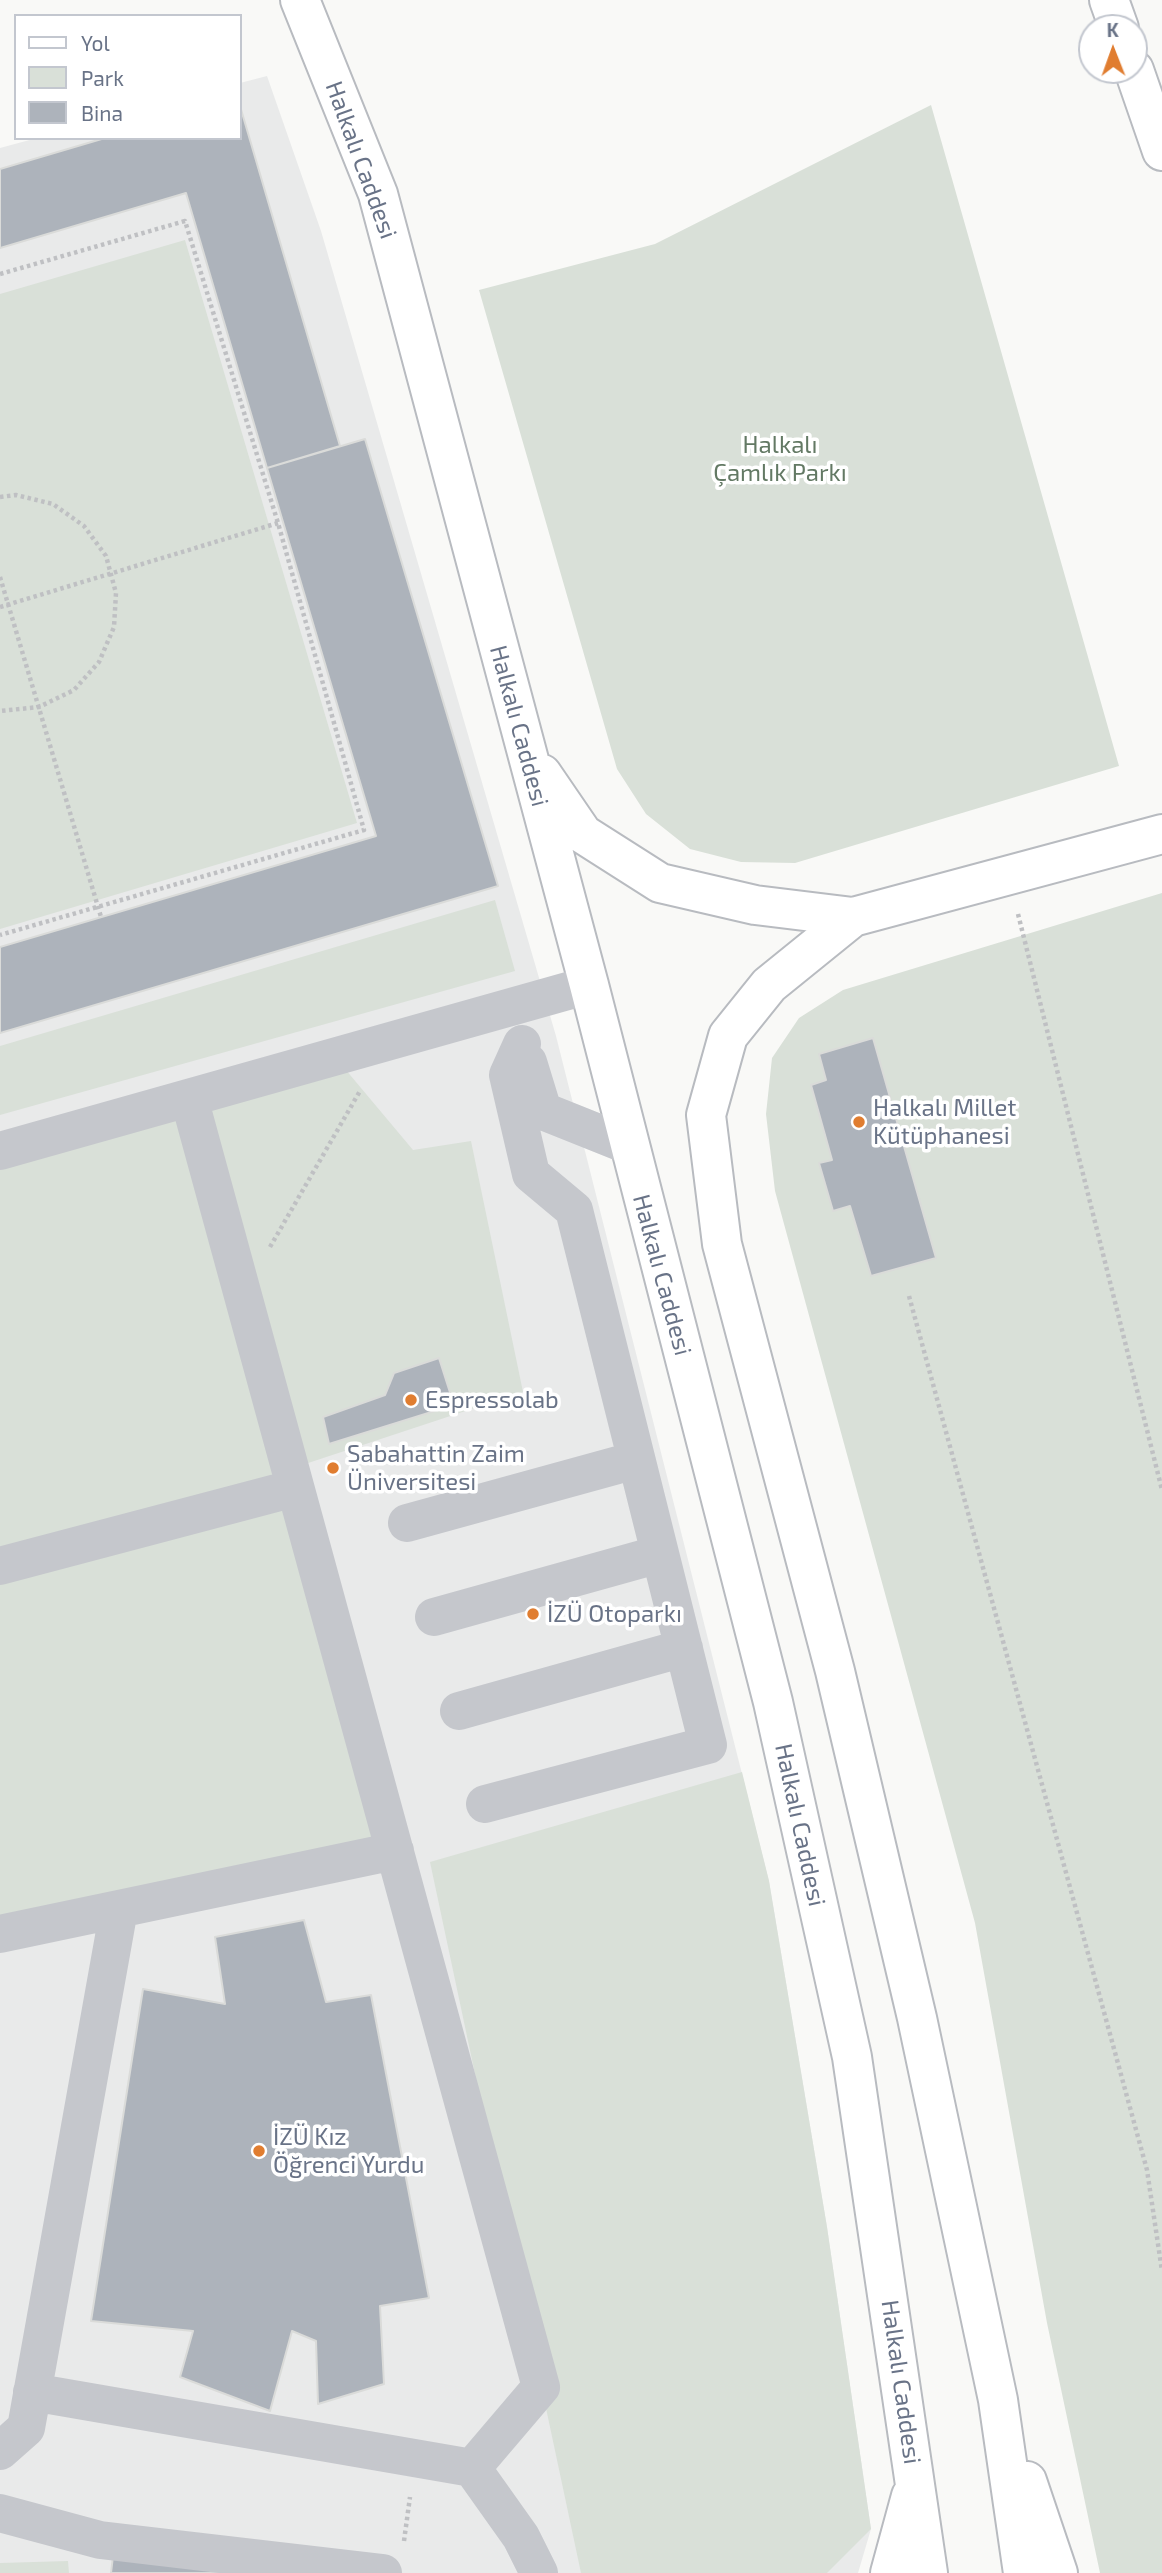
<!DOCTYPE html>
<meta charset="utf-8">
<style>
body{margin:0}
#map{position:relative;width:1162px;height:2573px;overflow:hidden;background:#f9f9f7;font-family:"Exo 2",sans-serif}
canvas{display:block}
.legend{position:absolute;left:14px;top:14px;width:228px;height:126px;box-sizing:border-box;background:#fff;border:2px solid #c3c7cf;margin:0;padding:9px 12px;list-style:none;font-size:21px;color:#697387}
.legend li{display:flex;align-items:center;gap:14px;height:35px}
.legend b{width:35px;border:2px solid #c3c7cf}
.north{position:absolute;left:1078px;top:14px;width:70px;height:70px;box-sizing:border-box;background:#fff;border:2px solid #c3c7cf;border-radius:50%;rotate:359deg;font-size:19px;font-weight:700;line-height:28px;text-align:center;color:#697387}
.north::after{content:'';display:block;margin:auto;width:24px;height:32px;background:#e07d30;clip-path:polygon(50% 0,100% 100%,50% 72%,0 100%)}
</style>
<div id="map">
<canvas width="1162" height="2573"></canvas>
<ul class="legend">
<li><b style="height:9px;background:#fff"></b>Yol</li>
<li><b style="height:19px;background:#d9e0d8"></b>Park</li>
<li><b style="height:19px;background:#adb3bb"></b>Bina</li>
</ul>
<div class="north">K</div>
</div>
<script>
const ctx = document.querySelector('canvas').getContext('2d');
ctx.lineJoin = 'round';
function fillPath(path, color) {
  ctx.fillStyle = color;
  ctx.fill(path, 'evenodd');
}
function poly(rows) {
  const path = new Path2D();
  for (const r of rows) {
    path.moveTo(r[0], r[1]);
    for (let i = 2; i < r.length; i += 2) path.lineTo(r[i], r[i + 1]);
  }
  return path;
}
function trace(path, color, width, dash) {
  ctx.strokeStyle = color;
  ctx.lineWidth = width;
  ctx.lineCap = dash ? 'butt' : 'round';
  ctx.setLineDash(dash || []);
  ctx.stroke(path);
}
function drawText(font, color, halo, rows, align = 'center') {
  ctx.font = font + ' "Exo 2",sans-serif';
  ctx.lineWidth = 7;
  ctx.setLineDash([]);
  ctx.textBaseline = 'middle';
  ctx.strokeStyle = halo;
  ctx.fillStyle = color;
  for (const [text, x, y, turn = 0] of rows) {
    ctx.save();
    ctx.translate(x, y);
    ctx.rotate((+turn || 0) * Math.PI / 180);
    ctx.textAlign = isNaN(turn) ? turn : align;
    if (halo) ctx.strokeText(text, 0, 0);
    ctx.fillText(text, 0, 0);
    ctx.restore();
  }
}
fillPath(poly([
 [267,76,321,231,556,1036,769,1881,827,2227,871,2529,858,2573,0,2573,0,148,37,138,240,138,240,83]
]), '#e9eaea');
fillPath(poly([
 [931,105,1119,766,795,863,741,862,690,849,646,814,617,769,479,290,655,244],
 [185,240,357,823,0,929,0,294],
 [1162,893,1162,2573,1100,2573,1047,2323,975,1923,775,1191,766,1114,772,1058,799,1018,843,990],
 [495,900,515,971,0,1115,0,1046],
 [335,1057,413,1150,471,1141,523,1392,290,1469,395,1851,0,1934,0,1151],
 [742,1772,769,1881,827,2227,871,2529,827,2573,581,2573,430,1862],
 [68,2561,69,2573,0,2573,0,2563]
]), '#d9e0d8');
const building = poly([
 [240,106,340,446,267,468,186,193,0,248,0,169,105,138,240,138,240,106],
 [365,439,498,886,0,1033,0,947,376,836,267,468,365,439],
 [873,1038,936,1258,871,1276,850,1206,833,1211,819,1163,832,1160,811,1085,826,1080,819,1054,873,1038],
 [439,1358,454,1405,329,1444,323,1417,385,1395,394,1373,439,1358],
 [304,1920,326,2002,371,1995,429,2298,380,2306,384,2384,318,2404,316,2341,292,2331,270,2411,180,2377,193,2331,91,2321,143,1989,225,2004,215,1937,304,1920],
 [113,2556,257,2573,111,2573,113,2556]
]);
fillPath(building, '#adb3bb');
trace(building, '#dadbd9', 2);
const major = poly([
 [300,0,378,194,589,985,773,1702,852,2057,928,2573],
 [1109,0,1119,28],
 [1134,70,1162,151],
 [542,774,583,834,660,883,755,905,853,917,1162,834],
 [853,917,769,985,728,1036,706,1115,722,1244,835,1671,917,2018,998,2400,1023,2573],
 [1027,2481,1058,2573],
 [890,2573,911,2496]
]);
trace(major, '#b8bbc0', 42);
trace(poly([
 [0,274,185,221,278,523,364,830,0,935],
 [0,497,16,495,53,504,84,526,106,556,116,593,114,627,99,662,74,690,39,707,0,711],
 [0,577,101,917],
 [0,607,278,523],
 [1018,914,1162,1490],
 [270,1247,360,1091],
 [909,1296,1147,2170,1162,2271],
 [404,2541,410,2497]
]), '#bfc0c3', 4.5, [3.5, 3.5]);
trace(poly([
 [528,1062,543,1111,628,1145],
 [189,1098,541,2387,472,2468],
 [0,1151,589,985],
 [407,1523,636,1460],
 [0,1566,295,1488],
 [434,1617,660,1554],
 [459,1711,684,1648],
 [485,1804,708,1745,574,1210,531,1174,508,1075,522,1044],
 [0,1934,395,1851],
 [32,2392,472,2468,521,2537,539,2573],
 [0,2451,26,2428,119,1909],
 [0,2513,100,2540,383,2573]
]), '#c5c7cc', 38);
trace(major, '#fff', 38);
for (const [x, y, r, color] of [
 [859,1122,7,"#e07d30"],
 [411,1400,7,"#e07d30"],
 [333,1468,7,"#e07d30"],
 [533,1614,7,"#e07d30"],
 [259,2151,7,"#e07d30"]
]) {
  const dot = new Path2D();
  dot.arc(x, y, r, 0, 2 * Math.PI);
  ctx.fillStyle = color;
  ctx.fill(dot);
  trace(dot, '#fff', 2.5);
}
drawText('24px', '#697387', '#fff', [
 ["Halkalı Caddesi",361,160,70],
 ["Halkalı Caddesi",519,726,75],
 ["Halkalı Caddesi",662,1275,75],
 ["Halkalı Caddesi",800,1825,78],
 ["Halkalı Caddesi",901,2382,82]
]);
drawText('24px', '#637964', '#fff', [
 ["Halkalı",780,445],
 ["Çamlık Parkı",780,473]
]);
drawText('24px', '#697387', '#fff', [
 ["Halkalı Millet",873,1108],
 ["Kütüphanesi",873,1136],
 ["Espressolab",425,1400],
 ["Sabahattin Zaim",347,1454],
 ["Üniversitesi",347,1482],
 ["İZÜ Otoparkı",547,1614],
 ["İZÜ Kız",273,2137],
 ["Öğrenci Yurdu",273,2165]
], 'left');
</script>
